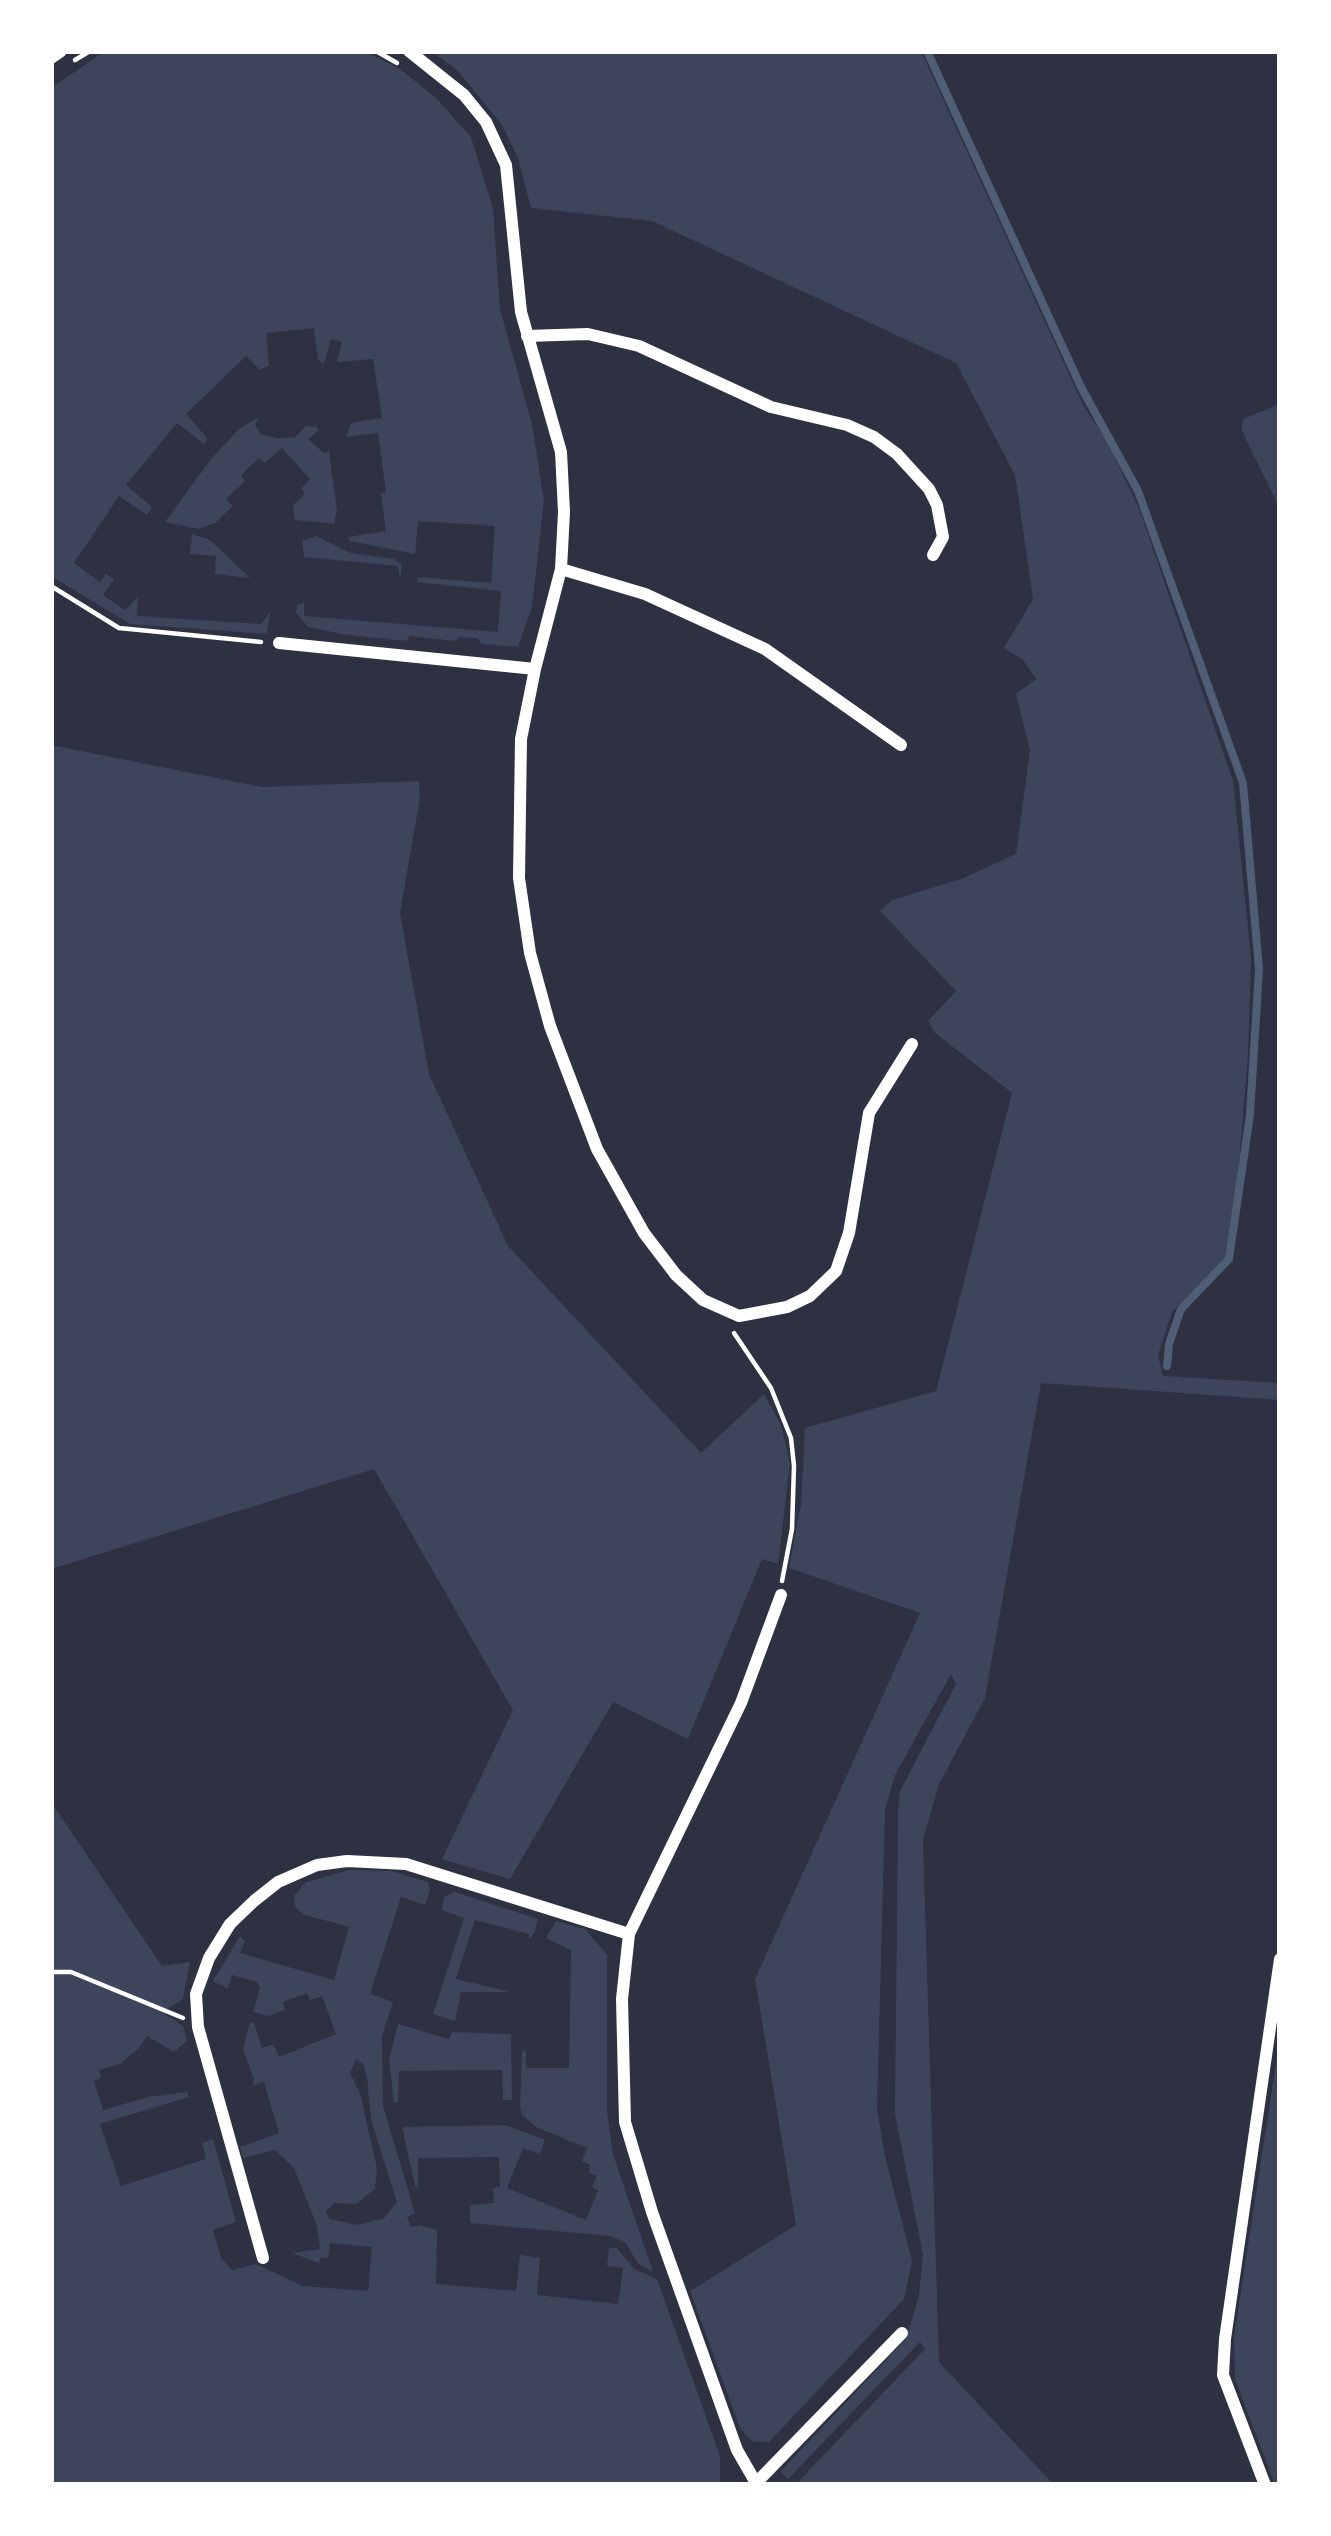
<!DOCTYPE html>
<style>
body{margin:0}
#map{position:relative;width:1331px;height:2536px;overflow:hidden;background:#2d3142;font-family:"Nunito Sans",sans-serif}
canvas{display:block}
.frame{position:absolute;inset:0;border:54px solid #fff;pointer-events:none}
</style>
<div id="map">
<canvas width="1331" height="2536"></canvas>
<div class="frame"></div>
</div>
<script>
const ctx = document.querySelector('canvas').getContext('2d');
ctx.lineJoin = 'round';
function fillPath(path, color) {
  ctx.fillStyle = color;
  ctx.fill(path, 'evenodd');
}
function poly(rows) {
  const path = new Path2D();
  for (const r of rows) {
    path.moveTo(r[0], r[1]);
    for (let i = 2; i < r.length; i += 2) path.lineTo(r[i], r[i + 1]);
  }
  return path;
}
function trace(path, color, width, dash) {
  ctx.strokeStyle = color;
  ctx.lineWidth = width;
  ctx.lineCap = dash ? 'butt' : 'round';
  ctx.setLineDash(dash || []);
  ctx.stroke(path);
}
fillPath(poly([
 [105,51,364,51,400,69,435,97,471,137,493,208,500,309,532,424,544,501,532,607,518,647,482,644,477,638,459,637,455,641,410,636,406,641,347,635,308,627,296,613,297,605,304,602,304,616,498,632,501,591,416,582,419,577,491,583,495,526,418,521,415,554,350,541,348,537,386,531,381,493,386,492,378,433,346,437,351,423,382,418,373,359,337,362,342,342,331,339,324,364,318,360,314,328,266,333,269,365,260,370,246,356,186,414,207,438,204,444,177,423,126,485,152,507,147,515,119,496,74,563,100,582,106,574,114,579,103,595,125,610,138,597,137,616,261,624,270,612,267,634,130,624,51,576,51,88],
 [431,51,921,51,1084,407,1106,439,1140,511,1233,781,1251,958,1248,1056,1236,1200,1225,1259,1172,1312,1158,1355,1163,1376,1280,1383,1280,1400,1041,1383,985,1698,939,1784,923,1840,939,2362,1054,2485,795,2485,925,2349,920,2342,788,2479,780,2472,906,2339,919,2295,923,2255,895,2114,898,1813,900,1791,956,1684,951,1674,895,1775,885,1810,877,2108,885,2156,912,2261,904,2299,769,2442,761,2442,752,2441,740,2428,690,2291,796,2225,755,1979,920,1613,789,1568,801,1504,805,1428,936,1391,1012,1093,934,1032,928,1021,956,991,880,911,892,900,961,879,1016,854,1030,750,1016,694,1036,679,1023,660,1004,648,1033,599,1015,475,956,363,652,221,531,208,518,158,502,125,457,70],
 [1280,404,1280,509,1242,431,1243,419],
 [259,417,255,425,261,434,277,438,295,437,306,426,317,427,319,430,308,439,324,453,329,451,337,511,334,524,295,520,293,505,305,494,301,489,310,479,282,448,265,463,259,458,241,475,245,481,226,499,233,506,215,523,199,529,165,522,211,459,239,429],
 [192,534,210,540,250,578,215,574,216,556,190,554],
 [316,536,351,553,394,559,402,565,400,581,398,566,304,557,302,541],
 [51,745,262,787,419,781,420,798,400,913,429,1074,508,1246,701,1453,764,1394,781,1425,790,1464,778,1564,762,1559,688,1739,613,1702,510,1879,442,1859,513,1710,374,1469,51,1569],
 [51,1802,162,1966,190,1962,183,1999,162,2012,183,2026,187,2041,174,2052,147,2036,139,2048,120,2064,99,2070,101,2078,94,2081,103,2110,148,2097,187,2092,189,2097,100,2124,121,2186,206,2159,202,2143,213,2139,236,2222,213,2230,221,2258,232,2270,256,2264,303,2286,368,2291,372,2247,330,2243,328,2258,320,2258,319,2263,292,2253,320,2249,317,2226,294,2168,275,2150,243,2158,240,2147,279,2133,264,2082,253,2085,254,2079,243,2049,250,2022,254,2023,262,2048,273,2044,279,2057,336,2034,322,1996,310,2000,307,1993,283,2002,285,2010,269,2016,253,2012,260,1988,257,1982,232,1975,228,1989,213,1981,240,1936,245,1941,240,1953,334,1980,349,1927,302,1914,295,1906,294,1896,306,1882,349,1870,392,1871,428,1882,430,1891,425,1905,401,1897,370,1994,393,2002,382,2036,383,2106,415,2213,407,2217,411,2227,419,2225,437,2230,436,2284,516,2291,520,2255,540,2258,537,2295,618,2304,623,2268,607,2266,609,2248,617,2248,634,2269,657,2279,720,2456,720,2485,51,2485],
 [356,2059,363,2064,367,2076,371,2120,397,2202,384,2218,357,2225,330,2219,326,2212,334,2203,356,2204,375,2189,377,2168,360,2093,350,2073],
 [455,1892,538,1919,534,1934,529,1939,529,1934,475,1920,456,1979,511,1992,461,1992,455,2021,433,2014,464,1918,442,1910,444,1897],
 [556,1921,585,1929,607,1955,607,2111,613,2154,653,2272,638,2264,625,2242,610,2236,470,2223,470,2205,494,2203,493,2188,500,2187,499,2157,418,2158,418,2189,415,2186,402,2127,505,2125,545,2140,540,2154,523,2148,507,2188,586,2220,598,2190,592,2187,597,2176,589,2172,590,2165,582,2161,587,2148,536,2127,522,2115,520,2106,522,2051,526,2051,526,2068,569,2068,571,1950,546,1938],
 [398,2024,449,2039,452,2032,511,2034,512,2100,503,2100,502,2070,399,2071,398,2102,394,2103,389,2059],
 [1280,2037,1280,2485,1275,2485,1235,2379,1234,2336]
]), '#3c4559');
trace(poly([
 [927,51,1081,387,1138,491,1243,783,1259,969,1250,1115,1229,1259,1181,1309,1169,1344,1167,1366]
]), '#4f5d75', 8);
trace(poly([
 [376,51,397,63],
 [75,60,90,51],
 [51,586,119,628,261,642],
 [734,1333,771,1388,791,1438,794,1466,792,1529,782,1581],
 [51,1972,71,1972,183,2018]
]), '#fff', 4.5);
trace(poly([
 [409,51,464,95,486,122,506,165,521,312,561,452,564,512,561,569,535,669,521,739,519,878,530,953,550,1026,597,1149,644,1233,676,1275,703,1300,739,1316,787,1307,810,1296,836,1271,849,1233,869,1113,912,1044],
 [51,58,61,51],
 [527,336,588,334,639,346,771,407,847,425,874,437,897,454,929,489,937,505,943,537,933,555],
 [561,569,645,594,765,649,901,745],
 [279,643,535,669],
 [629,1934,741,1703,781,1595],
 [263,2258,198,2027,196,1994,209,1958,230,1924,254,1901,278,1882,317,1865,347,1861,406,1864,629,1934,622,1999,625,2122,652,2212,737,2450,756,2483],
 [754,2485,902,2333],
 [1265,2485,1223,2375,1225,2339,1280,1959]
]), '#fff', 12);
</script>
